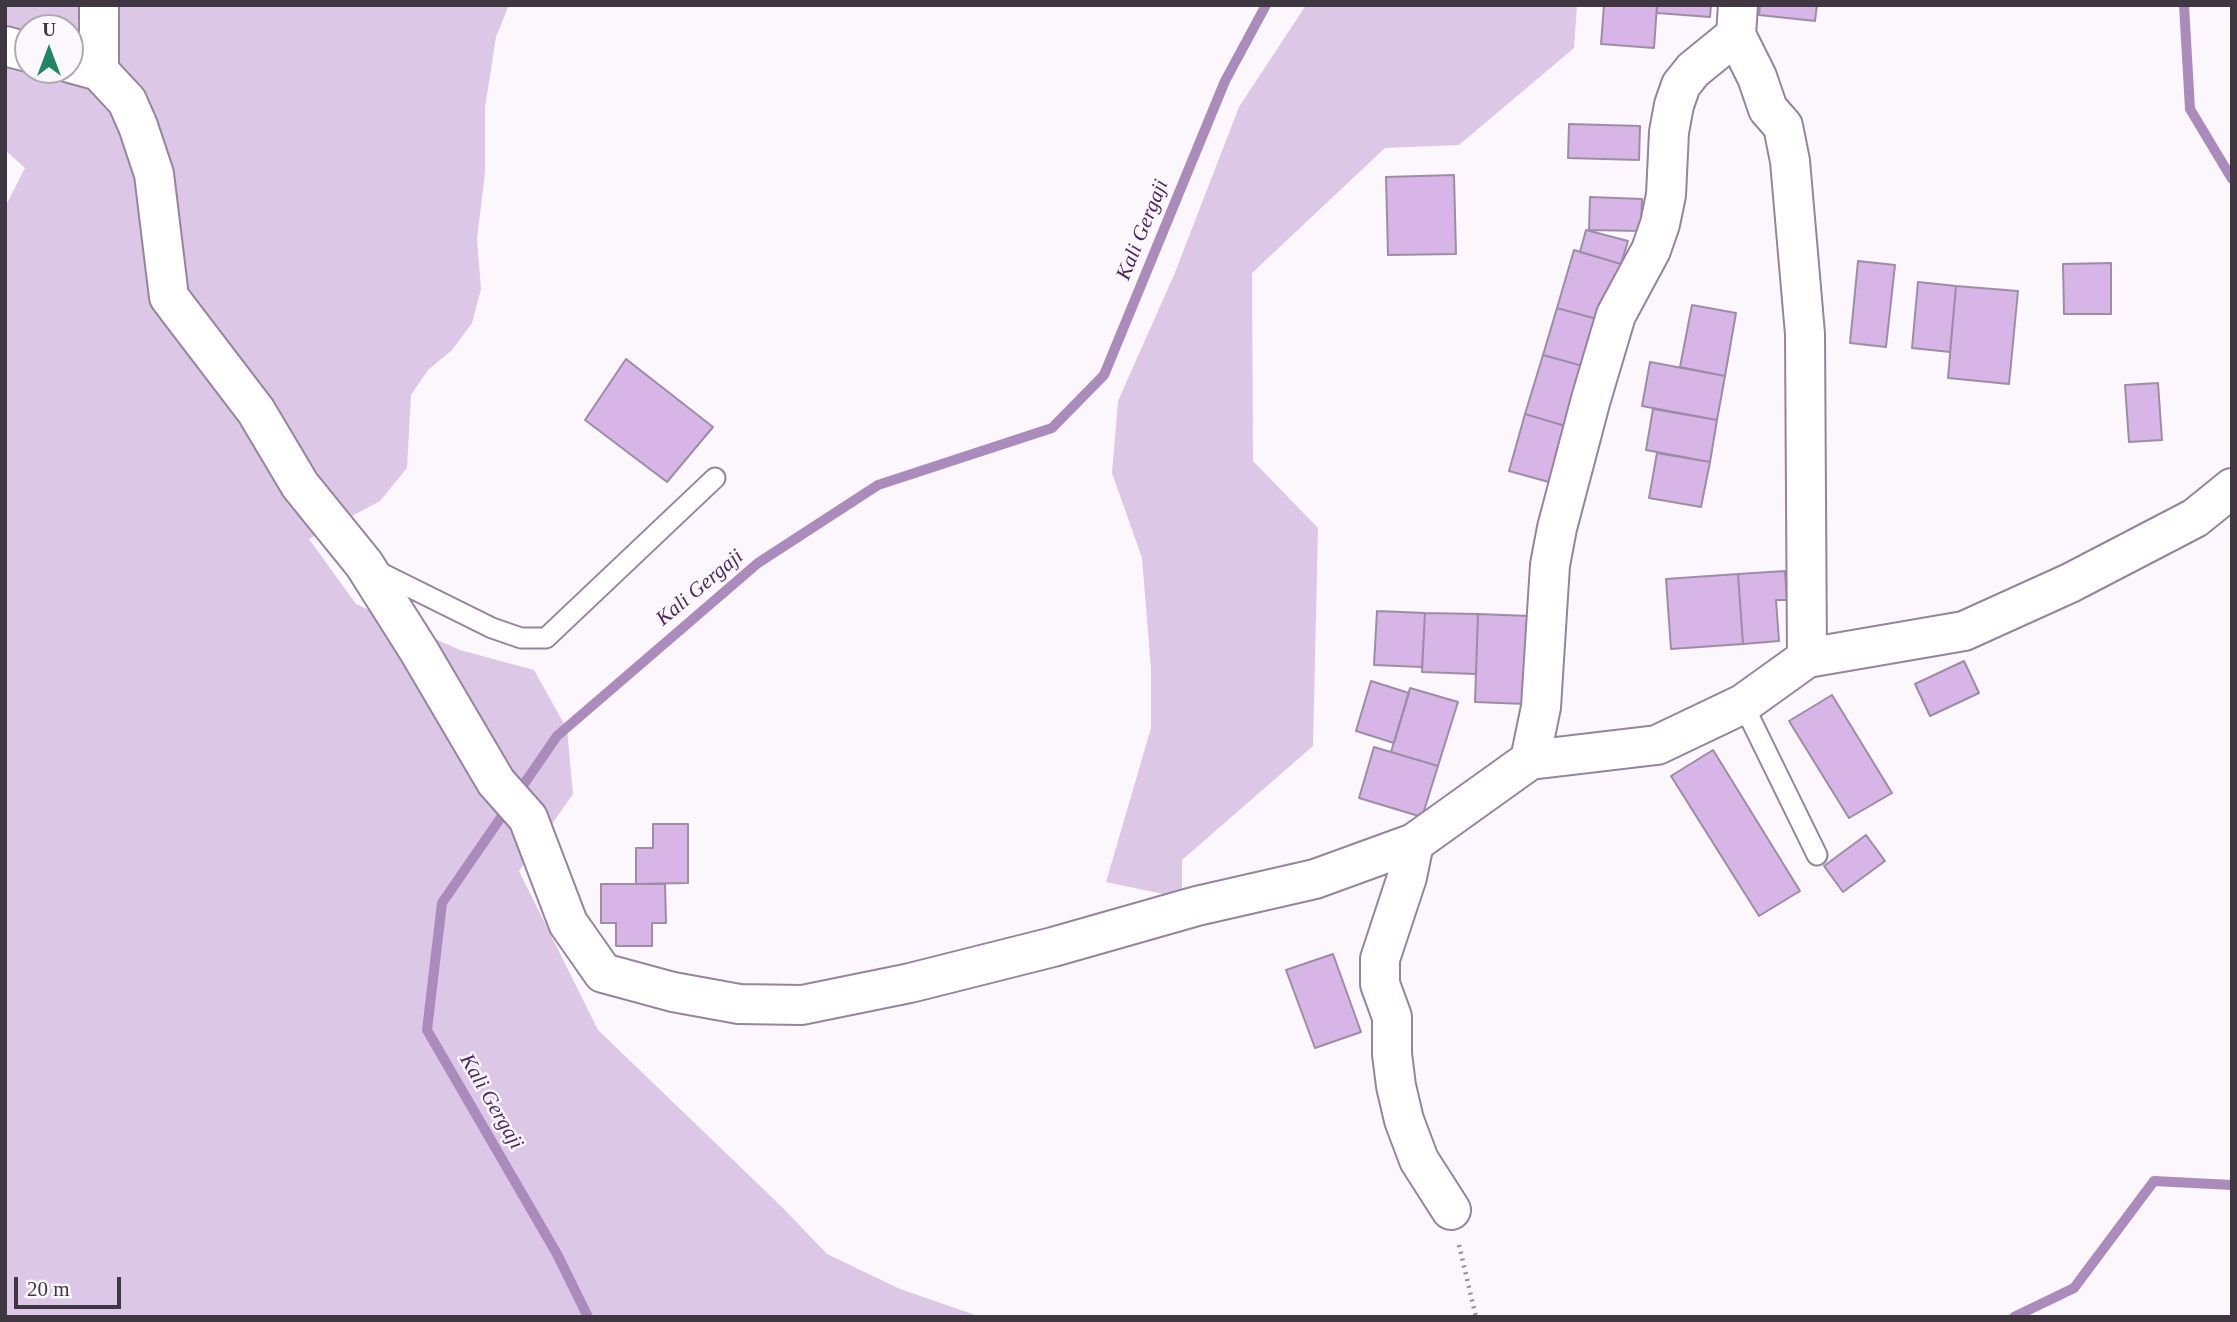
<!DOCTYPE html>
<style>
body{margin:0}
#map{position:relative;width:2237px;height:1322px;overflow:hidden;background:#fbf7fd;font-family:Georgia,serif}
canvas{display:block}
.frame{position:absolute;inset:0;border:7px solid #3e3641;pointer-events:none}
.north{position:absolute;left:14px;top:14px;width:70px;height:70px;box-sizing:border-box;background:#fbf7fd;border:2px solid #afaab2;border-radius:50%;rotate:0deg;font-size:19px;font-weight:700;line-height:28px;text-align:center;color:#3e3641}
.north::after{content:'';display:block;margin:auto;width:24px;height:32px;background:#1f8662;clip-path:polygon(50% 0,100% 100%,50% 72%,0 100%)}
.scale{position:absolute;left:14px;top:1277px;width:107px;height:32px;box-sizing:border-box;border:4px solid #3e3641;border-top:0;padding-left:9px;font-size:21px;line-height:24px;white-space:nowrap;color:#3e3641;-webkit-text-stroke:5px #fbf7fd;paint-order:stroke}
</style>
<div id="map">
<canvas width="2237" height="1322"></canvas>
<div class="frame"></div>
<div class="north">U</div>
<div class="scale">20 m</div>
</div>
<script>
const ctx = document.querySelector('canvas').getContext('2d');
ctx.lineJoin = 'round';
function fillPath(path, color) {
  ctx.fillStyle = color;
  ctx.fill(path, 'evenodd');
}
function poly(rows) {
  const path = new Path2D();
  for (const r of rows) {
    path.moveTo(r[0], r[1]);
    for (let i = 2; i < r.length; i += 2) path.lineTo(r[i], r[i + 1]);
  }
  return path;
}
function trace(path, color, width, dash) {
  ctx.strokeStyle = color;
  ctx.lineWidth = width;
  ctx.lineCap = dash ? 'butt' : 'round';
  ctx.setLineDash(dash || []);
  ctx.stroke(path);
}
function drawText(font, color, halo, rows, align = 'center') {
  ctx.font = font + ' Georgia,serif';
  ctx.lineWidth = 5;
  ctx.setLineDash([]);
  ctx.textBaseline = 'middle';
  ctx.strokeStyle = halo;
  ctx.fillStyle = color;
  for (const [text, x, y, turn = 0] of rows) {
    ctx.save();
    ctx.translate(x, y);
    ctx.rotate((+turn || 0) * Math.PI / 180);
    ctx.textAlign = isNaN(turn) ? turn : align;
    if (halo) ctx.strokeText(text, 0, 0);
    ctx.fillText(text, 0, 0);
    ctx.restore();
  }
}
fillPath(poly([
 [5,5,509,5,496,37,485,108,485,173,477,239,481,289,472,323,452,350,428,370,411,395,407,468,380,501,309,539,356,604,460,650,534,670,567,729,573,794,519,871,598,1030,783,1208,827,1254,900,1289,981,1317,5,1317,5,207,25,168,5,150],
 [28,28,70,28,70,70,28,70],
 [1306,5,1577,5,1574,48,1459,145,1385,148,1252,273,1253,461,1318,528,1313,746,1182,860,1182,898,1106,882,1151,728,1151,669,1142,558,1112,473,1118,401,1174,275,1239,107]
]), '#dcc7e7');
trace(poly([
 [2184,5,2190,109,2232,179],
 [588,1317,557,1254,427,1030,442,903,557,736,758,563,878,485,1052,428,1104,375,1225,81,1266,5],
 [2014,1317,2074,1288,2154,1181,2232,1185]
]), '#ab8bbb', 10);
const building = poly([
 [1604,5,1657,5,1654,48,1601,44,1604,5],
 [1657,5,1711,5,1710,17,1657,13,1657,5],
 [1760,5,1817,5,1815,21,1759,15,1760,5],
 [1569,124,1640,126,1639,160,1568,158,1569,124],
 [1454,175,1456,254,1388,255,1386,177,1454,175],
 [1590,197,1642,199,1641,231,1589,230,1590,197],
 [1586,230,1628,241,1621,264,1580,252,1586,230],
 [1574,250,1621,264,1604,321,1557,308,1574,250],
 [1858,261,1895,265,1886,347,1850,343,1858,261],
 [2111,263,2111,314,2064,314,2063,264,2111,263],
 [1918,282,1956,286,1950,352,1912,348,1918,282],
 [1956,286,2018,291,2009,384,1948,378,1956,286],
 [1692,305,1736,313,1725,376,1680,367,1692,305],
 [1557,308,1604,321,1590,368,1543,355,1557,308],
 [1543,355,1590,368,1572,428,1525,414,1543,355],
 [626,359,713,427,667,482,585,420,626,359],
 [1650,362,1725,376,1717,420,1642,406,1650,362],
 [2158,383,2162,440,2129,442,2125,385,2158,383],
 [1653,409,1717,420,1710,462,1646,450,1653,409],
 [1525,414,1572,428,1556,484,1509,471,1525,414],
 [1657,453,1710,462,1701,507,1649,498,1657,453],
 [1785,571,1787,600,1776,600,1779,641,1743,644,1738,574,1785,571],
 [1738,574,1743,644,1671,649,1666,579,1738,574],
 [1377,611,1425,613,1422,667,1374,665,1377,611],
 [1425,613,1478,614,1476,674,1422,672,1425,613],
 [1478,614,1529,616,1526,704,1475,702,1478,614],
 [1964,661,1979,693,1930,716,1915,684,1964,661],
 [1371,681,1409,693,1394,743,1356,731,1371,681],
 [1410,688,1458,702,1438,766,1391,752,1410,688],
 [1832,695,1892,793,1849,818,1789,721,1832,695],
 [1374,747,1438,766,1422,817,1359,798,1374,747],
 [1713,750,1800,891,1759,916,1671,776,1713,750],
 [653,824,688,824,688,883,636,884,636,848,653,848,653,824],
 [1866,835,1885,861,1843,892,1824,866,1866,835],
 [601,884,665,884,666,923,652,923,652,946,616,946,616,923,601,923,601,884],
 [1333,954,1361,1032,1315,1048,1286,970,1333,954]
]);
fillPath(building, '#d7b5e7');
trace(building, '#9d8ca6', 2);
const service = poly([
 [375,570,492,628,521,638,546,638,715,478],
 [1743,704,1817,855]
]);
const minor = poly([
 [99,5,99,71],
 [1736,35,1757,77,1768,109,1783,126,1790,161,1805,334,1807,658],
 [1530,760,1541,707,1550,565,1557,528,1591,399,1616,315,1651,250,1660,224,1666,195,1669,132,1674,105,1681,85,1693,70,1736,35,1738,5],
 [1414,843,1407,877,1380,959,1380,984,1392,1017,1392,1054,1396,1086,1404,1120,1419,1160,1451,1210]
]);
const tertiary = poly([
 [5,46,28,52],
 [70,63,99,71,127,101,138,126,154,174,169,297,256,411,300,485,364,564,419,651,496,782,528,818,568,923,603,973,673,992,739,1004,802,1005,910,983,1053,947,1197,906,1315,879,1414,843,1530,760,1657,745,1743,704,1807,658,1964,631,2070,583,2195,518,2232,488]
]);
trace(service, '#95849e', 23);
trace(minor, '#95849e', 42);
trace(tertiary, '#95849e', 42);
trace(poly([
 [1459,1245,1476,1317]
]), '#948e97', 4.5, [2, 5]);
trace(service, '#fff', 19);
trace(minor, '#fff', 38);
trace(tertiary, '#fff', 38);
drawText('italic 21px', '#4f2662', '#fbf7fd', [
 ["Kali Gergaji",1143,230,-68],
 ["Kali Gergaji",700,588,-40],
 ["Kali Gergaji",491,1102,60]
]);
</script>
